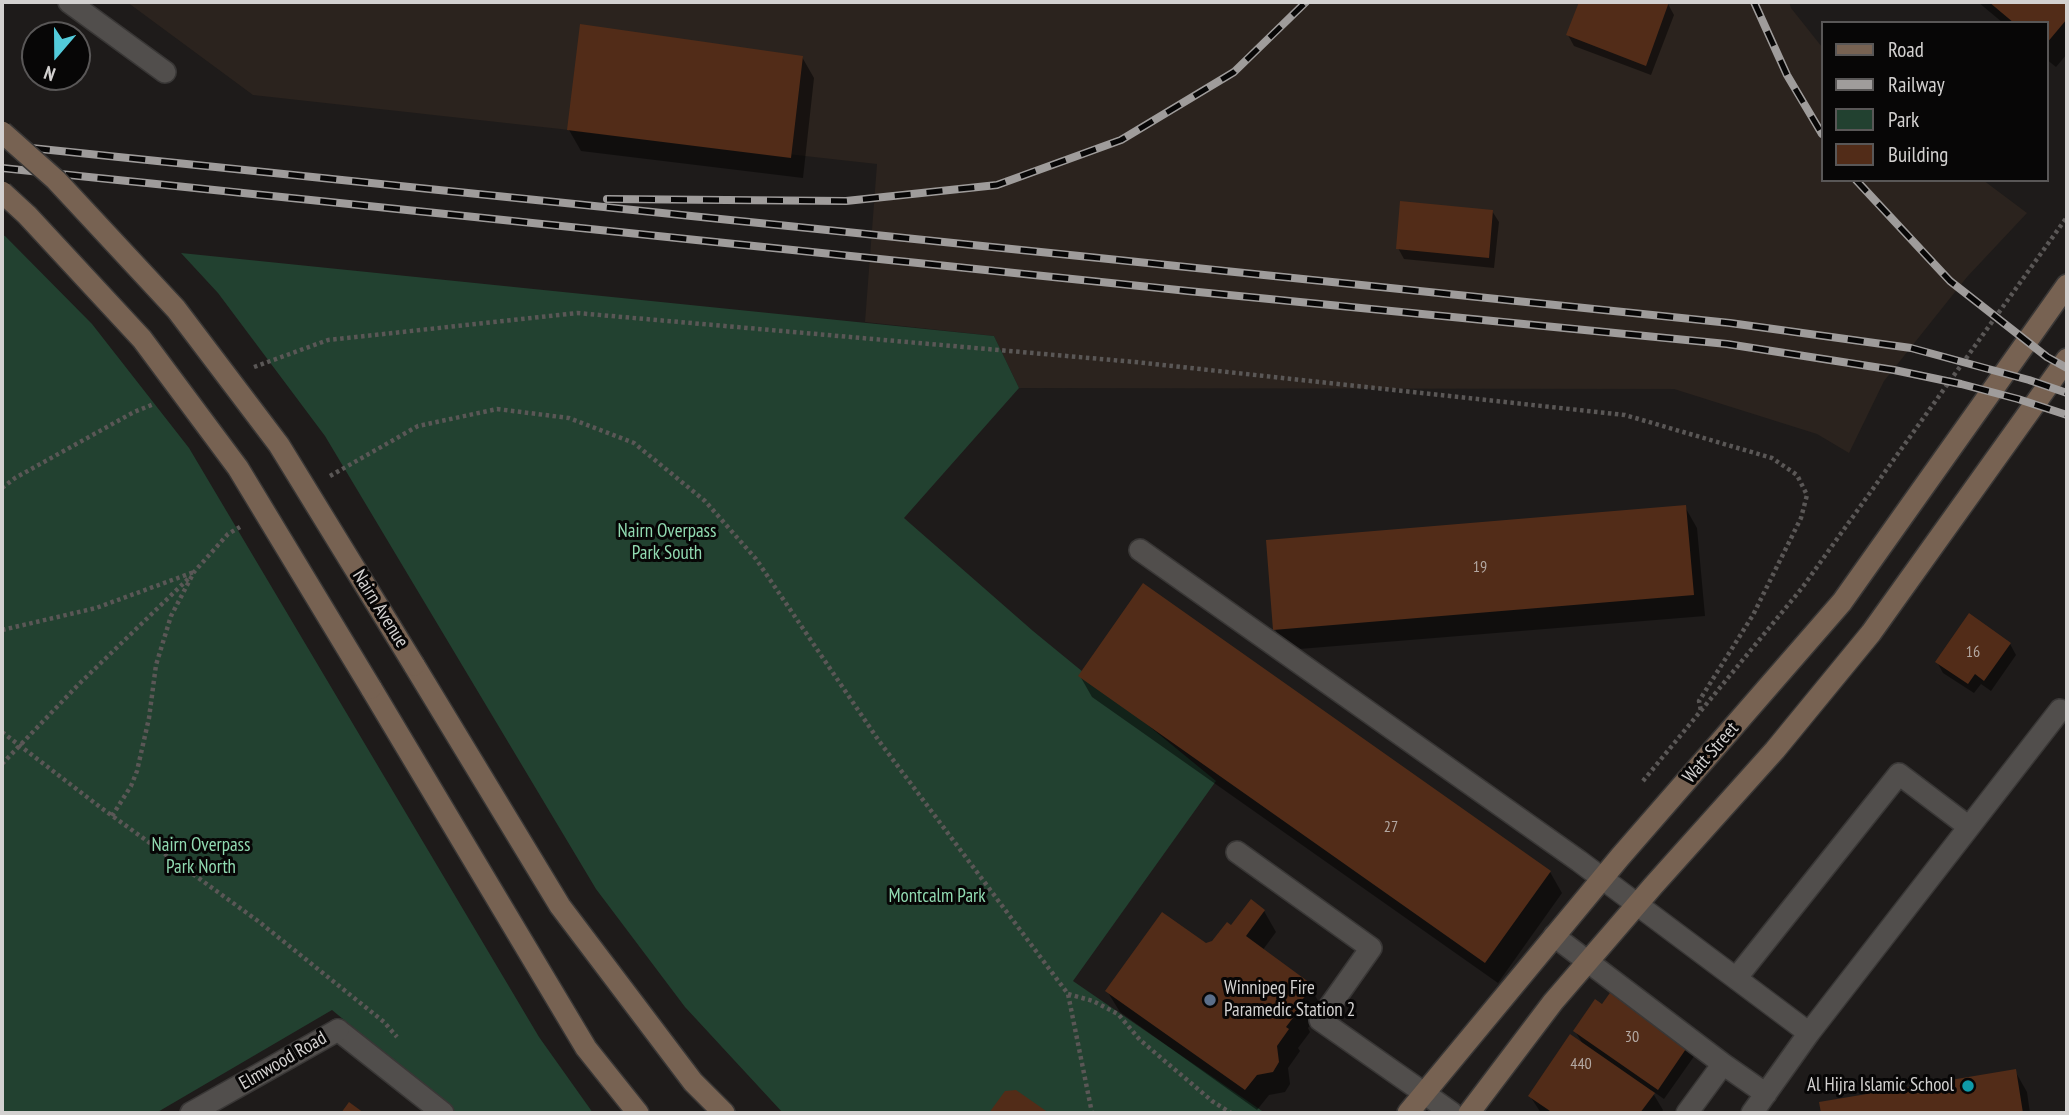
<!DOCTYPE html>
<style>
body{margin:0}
#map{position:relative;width:2069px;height:1115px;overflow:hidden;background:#1e1b1a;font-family:"PT Sans Narrow",sans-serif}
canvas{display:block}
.frame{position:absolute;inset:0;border:4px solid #d3d1d0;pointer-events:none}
.legend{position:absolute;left:1821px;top:21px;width:228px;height:161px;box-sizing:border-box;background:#070606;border:2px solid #595757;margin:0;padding:9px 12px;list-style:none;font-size:21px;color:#d3d1d0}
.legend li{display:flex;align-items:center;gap:14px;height:35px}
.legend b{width:35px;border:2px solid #595757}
.north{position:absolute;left:21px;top:21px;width:70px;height:70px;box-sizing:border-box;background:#070606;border:2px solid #595757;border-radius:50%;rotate:200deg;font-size:19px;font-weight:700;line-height:28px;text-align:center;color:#d3d1d0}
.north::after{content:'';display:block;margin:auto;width:24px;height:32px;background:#53cbdb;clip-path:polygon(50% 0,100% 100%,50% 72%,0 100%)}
</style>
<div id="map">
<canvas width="2069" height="1115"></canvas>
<div class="frame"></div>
<ul class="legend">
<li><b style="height:9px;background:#776252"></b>Road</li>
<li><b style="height:9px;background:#9f9c9b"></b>Railway</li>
<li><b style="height:19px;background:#224130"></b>Park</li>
<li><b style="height:19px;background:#522c18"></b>Building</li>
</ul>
<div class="north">N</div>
</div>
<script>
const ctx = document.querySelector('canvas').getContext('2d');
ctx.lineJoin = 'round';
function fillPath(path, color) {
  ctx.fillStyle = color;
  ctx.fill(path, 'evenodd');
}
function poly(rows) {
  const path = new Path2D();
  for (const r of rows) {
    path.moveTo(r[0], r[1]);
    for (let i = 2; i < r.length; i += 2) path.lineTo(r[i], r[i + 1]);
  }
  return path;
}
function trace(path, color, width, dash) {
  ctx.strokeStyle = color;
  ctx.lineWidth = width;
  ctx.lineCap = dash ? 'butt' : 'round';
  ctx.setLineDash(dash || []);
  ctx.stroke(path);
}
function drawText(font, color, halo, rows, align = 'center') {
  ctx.font = font + ' "PT Sans Narrow",sans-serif';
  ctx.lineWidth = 6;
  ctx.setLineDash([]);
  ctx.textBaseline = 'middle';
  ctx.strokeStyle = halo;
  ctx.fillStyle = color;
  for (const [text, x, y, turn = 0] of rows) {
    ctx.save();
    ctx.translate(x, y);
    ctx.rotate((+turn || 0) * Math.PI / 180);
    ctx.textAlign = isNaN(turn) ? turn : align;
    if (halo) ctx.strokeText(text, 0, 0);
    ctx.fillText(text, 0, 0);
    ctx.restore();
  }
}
fillPath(poly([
 [127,2,1789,2,1791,8,1822,47,1822,180,1983,180,2027,213,1967,277,1884,381,1849,453,1817,434,1674,389,1019,388,994,336,865,322,877,164,253,95]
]), '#2b231e');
fillPath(poly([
 [2,235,5,236,92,324,189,448,539,1037,593,1113,457,1113,332,1010,156,1113,2,1113],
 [181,253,994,336,1019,388,904,518,1033,631,1216,781,1073,981,1265,1113,783,1113,685,1007,596,889,325,436,218,293]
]), '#224130');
fillPath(poly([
 [1581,2,1662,2,1668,4,1674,15,1651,75,1574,46,1568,35],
 [1978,2,2067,2,2067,54,2056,67,2046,59,2046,23,2003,23],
 [802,57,814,78,803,178,581,151,569,130],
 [1492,211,1499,222,1494,268,1404,259,1398,248],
 [1685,507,1697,528,1705,616,1287,650,1275,629],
 [2010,644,2016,655,1991,691,1981,684,1974,693,1943,673,1937,662],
 [1080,676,1550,872,1562,893,1498,983,1092,697],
 [1264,911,1276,932,1262,951,1309,985,1321,1006,1319,1015,1308,1028,1310,1032,1298,1048,1300,1051,1288,1068,1290,1084,1285,1092,1269,1095,1257,1110,1120,1012,1107,991,1205,945,1213,943,1231,927],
 [1613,992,1695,1055,1664,1099,1651,1090,1663,1110,1661,1113,1541,1113,1530,1096,1584,1046,1575,1031,1602,1007],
 [2015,1071,2027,1092,2030,1113,1823,1113,1821,1104]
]), '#0007');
fillPath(poly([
 [1579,2,1669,2,1646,66,1566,35],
 [1989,2,2067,2,2067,19,2046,44,2046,23,2014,23],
 [580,24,803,56,791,158,567,130],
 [1400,201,1493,210,1489,258,1396,249],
 [1686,505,1694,595,1273,630,1266,540],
 [1143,583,1551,871,1485,963,1078,676],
 [1969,613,2011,643,1984,681,1975,674,1968,684,1935,662],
 [1251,899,1265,910,1246,936,1310,983,1306,989,1308,993,1296,1007,1299,1010,1286,1027,1289,1029,1277,1046,1279,1062,1273,1072,1257,1075,1245,1090,1105,991,1162,912,1206,943,1212,941,1227,922,1231,925],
 [1612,990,1690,1043,1658,1090,1573,1031,1595,999,1602,1004],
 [1570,1034,1655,1093,1640,1113,1553,1113,1528,1096],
 [2016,1069,2023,1113,1821,1113,1819,1102],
 [1016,1090,1049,1113,989,1113,1005,1091],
 [349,1102,364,1113,341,1113]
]), '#522c18');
const lane = poly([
 [1140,550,1579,861,1809,1033,1752,1113],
 [1237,852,1371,948,1320,1020,1424,1093],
 [1554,936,1723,1064,1687,1113],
 [1737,977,1899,774,1969,827],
 [338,1030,443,1113],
 [1809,1033,2060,710],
 [1723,1064,1766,1094]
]);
const street = poly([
 [69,2,165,72],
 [1424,1093,1452,1113],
 [191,1113,338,1030]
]);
const secondary = poly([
 [414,665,560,906,693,1082,724,1113],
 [371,688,586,1048,638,1113],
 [1408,1113,1620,857,1842,602,2067,285],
 [1469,1113,1553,1002,1653,886,1775,750,1871,633,2067,359]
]);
trace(lane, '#393736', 24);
trace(street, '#393736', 24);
trace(secondary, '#393736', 24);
trace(poly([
 [254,367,328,340,577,313,1135,362,1625,415,1772,458,1797,475,1807,495,1801,518,1753,615,1699,701,1701,711],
 [330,476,418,426,497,409,569,418,634,443,705,501,756,559,879,741,1068,994,1092,1113],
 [2,488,15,478,134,412,154,404],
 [2,630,96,608,194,572],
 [2,732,100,807,258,921,384,1022,397,1037],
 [2,764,78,685,189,578],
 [1643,781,1802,588,2067,217],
 [112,816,131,786,137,771,149,718,156,665,171,616,194,572,228,534,240,527],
 [1068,994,1093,1001,1118,1014,1140,1040,1212,1101,1231,1113]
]), '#5a5756', 4.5, [3.5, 3.5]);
trace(lane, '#514e4c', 21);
trace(street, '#514e4c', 21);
trace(secondary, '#776252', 21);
const rail = poly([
 [1754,2,1787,75,1822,134],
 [2,145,1730,323,1911,348,2029,380,2067,393],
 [2,168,1188,291,1727,344,1894,370,1961,384,2018,399,2067,415],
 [1856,180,1950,281,2047,357,2067,368],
 [607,199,846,201,997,185,1121,140,1234,72,1306,2]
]);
trace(rail, '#9f9c9b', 8);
trace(rail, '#070606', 5, [16]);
const secondaryBridge = poly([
 [2,132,56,180,176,309,279,445,414,665],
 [2,192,27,215,142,339,238,468,371,688]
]);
trace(secondaryBridge, '#393736', 24, []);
trace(secondaryBridge, '#776252', 21);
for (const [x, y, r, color] of [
 [1210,1000,7,"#5c6f8a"],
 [1968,1086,7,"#0f9aa8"]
]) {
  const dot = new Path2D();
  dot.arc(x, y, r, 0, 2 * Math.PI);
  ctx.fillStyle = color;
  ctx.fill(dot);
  trace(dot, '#070606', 2.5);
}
drawText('16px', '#b3a8a2', null, [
 ["19",1480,567],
 ["16",1973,652],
 ["27",1391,827],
 ["30",1632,1037],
 ["440",1581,1064]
]);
drawText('19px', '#91dab1', '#070606', [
 ["Nairn Overpass",667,532],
 ["Park South",667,554],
 ["Nairn Overpass",201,846],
 ["Park North",201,868],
 ["Montcalm Park",937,897]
]);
drawText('19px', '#d3d1d0', '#070606', [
 ["Nairn Avenue",380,609,58],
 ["Watt Street",1711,753,-49],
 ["Elmwood Road",283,1061,-30]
]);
drawText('19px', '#d3d1d0', '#070606', [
 ["Winnipeg Fire",1224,989],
 ["Paramedic Station 2",1224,1011],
 ["Al Hijra Islamic School",1954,1086,"right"]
], 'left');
</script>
